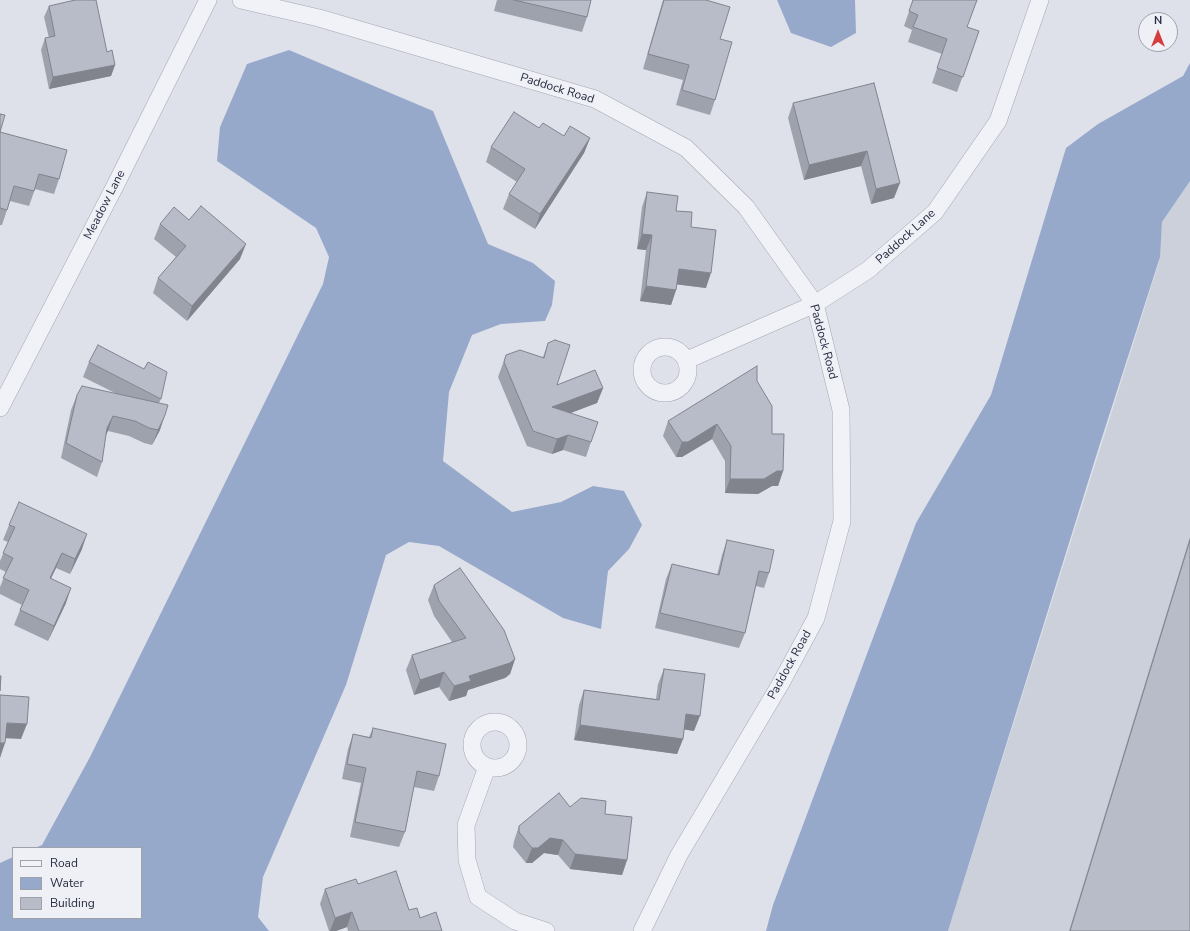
<!DOCTYPE html>
<style>
body{margin:0}
#map{position:relative;width:1190px;height:931px;overflow:hidden;background:#dee1e9;font-family:"Nunito Sans",sans-serif}
canvas{display:block}
.legend{position:absolute;left:12px;top:847px;width:130px;height:72px;box-sizing:border-box;background:#eef0f6;border:1px solid #9ea2ad;margin:0;padding:5px 7px;list-style:none;font-size:12px;color:#272c40}
.legend li{display:flex;align-items:center;gap:8px;height:20px}
.legend b{width:20px;border:1px solid #9ea2ad}
.north{position:absolute;left:1138px;top:12px;width:40px;height:40px;box-sizing:border-box;background:#eef0f6;border:1px solid #9ea2ad;border-radius:50%;rotate:0deg;font-size:11px;font-weight:700;line-height:16px;text-align:center;color:#272c40}
.north::after{content:'';display:block;margin:auto;width:14px;height:18px;background:#d53c3d;clip-path:polygon(50% 0,100% 100%,50% 72%,0 100%)}
</style>
<div id="map">
<canvas width="1190" height="931"></canvas>
<ul class="legend">
<li><b style="height:5px;background:#f1f2f7"></b>Road</li>
<li><b style="height:11px;background:#97a9cb"></b>Water</li>
<li><b style="height:11px;background:#b8bcc9"></b>Building</li>
</ul>
<div class="north">N</div>
</div>
<script>
const ctx = document.querySelector('canvas').getContext('2d');
ctx.lineJoin = 'round';
function fillPath(path, color) {
  ctx.fillStyle = color;
  ctx.fill(path, 'evenodd');
}
function poly(rows) {
  const path = new Path2D();
  for (const r of rows) {
    if (r.length === 3) {
      path.moveTo(r[0] + r[2], r[1]);
      path.arc(r[0], r[1], r[2], 0, 2 * Math.PI);
      continue;
    }
    path.moveTo(r[0], r[1]);
    for (let i = 2; i < r.length; i += 2) path.lineTo(r[i], r[i + 1]);
  }
  return path;
}
function trace(path, color, width, dash) {
  ctx.strokeStyle = color;
  ctx.lineWidth = width;
  ctx.lineCap = dash ? 'butt' : 'round';
  ctx.setLineDash(dash || []);
  ctx.stroke(path);
}
function drawText(font, color, halo, rows, align = 'center') {
  ctx.font = font + ' "Nunito Sans",sans-serif';
  ctx.lineWidth = 3.5;
  ctx.setLineDash([]);
  ctx.textBaseline = 'middle';
  ctx.strokeStyle = halo;
  ctx.fillStyle = color;
  for (const [text, x, y, turn = 0] of rows) {
    ctx.save();
    ctx.translate(x, y);
    ctx.rotate((+turn || 0) * Math.PI / 180);
    ctx.textAlign = isNaN(turn) ? turn : align;
    if (halo) ctx.strokeText(text, 0, 0);
    ctx.fillText(text, 0, 0);
    ctx.restore();
  }
}
fillPath(poly([
 [1190,181,1190,931,948,931,1159,262,1162,222]
]), '#ccd0db');
fillPath(poly([
 [777,0,855,0,856,33,831,47,791,33],
 [289,50,433,111,488,244,533,263,555,281,552,305,545,321,501,324,472,335,449,392,443,461,512,512,561,502,593,486,624,491,642,525,629,549,608,571,601,629,563,618,439,546,409,542,386,555,346,685,263,877,258,917,269,931,0,931,0,863,13,857,13,918,141,918,141,848,35,848,42,845,90,757,323,284,329,257,316,228,217,161,220,127,247,64],
 [1190,63,1190,181,1162,222,1160,257,1098,450,948,931,766,931,773,905,916,523,991,395,1066,148,1098,124,1183,76]
]), '#97a9cb');
const street = poly([
 [241,0,319,18,595,99,686,148,746,207,815,304,841,410,842,521,816,618,781,683,679,855,642,931],
 [665,370,23],
 [687,360,815,304,868,270,935,212,998,121,1040,0],
 [0,408,115,186,208,0],
 [495,745,23],
 [487,767,466,825,467,860,478,897,515,921,546,931]
]);
trace(street, '#a3a7b3', 18);
trace(street, '#f1f2f7', 17);
fillPath(poly([
 [497,0,591,0,587,17,582,32,494,11],
 [663,0,706,0,720,39,715,100,710,115,676,105,683,80,643,69],
 [913,0,967,27,979,31,957,92,932,83,942,54,908,42,912,30,904,26],
 [49,6,107,52,115,65,111,76,49,89,41,50,45,38,49,38,44,17],
 [874,83,894,198,871,204,861,166,804,180,788,118,793,103],
 [0,114,0,132,59,179,54,194,35,189,29,206,10,201,2,225,0,225],
 [539,128,564,136,590,138,584,153,535,229,503,209,509,194,517,182,486,162,491,147],
 [647,192,676,211,691,227,706,288,677,284,676,290,671,305,640,301,646,250,637,249,642,207],
 [189,220,240,259,187,321,153,293,158,278,176,257,154,239,160,224],
 [548,343,557,385,603,388,597,403,570,413,591,442,586,457,563,450,552,454,527,446,498,377,506,355,543,357],
 [89,362,161,399,159,403,160,430,152,445,144,443,129,436,108,431,106,434,102,462,97,477,61,458,71,410,77,395,115,393,83,377],
 [757,381,772,434,783,471,778,486,772,486,758,494,725,493,725,461,712,439,682,457,676,457,663,436,668,421],
 [9,525,82,549,70,574,56,568,51,578,66,603,48,641,14,625,22,605,0,594,0,587,6,572,0,569,0,561,8,542,3,540],
 [1190,537,1190,931,1069,931],
 [727,540,769,573,764,588,756,586,745,633,739,648,655,628,666,579,672,564,717,575,722,555],
 [434,585,515,659,510,674,505,678,468,690,466,696,449,701,439,687,414,695,406,670,412,655,452,642,434,616,428,600],
 [664,669,694,731,684,729,683,739,677,754,574,740,579,705,584,690,656,699,658,684],
 [373,728,439,776,434,791,414,787,405,832,399,847,350,837,361,783,342,779,348,749,353,734,369,737],
 [570,807,605,814,627,860,622,875,570,869,558,855,544,853,532,863,526,863,513,847,514,841,519,826],
 [358,884,409,910,442,931,348,931,347,927,336,931,329,931,320,904,325,889]
]), '#9ea2ad');
fillPath(poly([
 [115,65,111,76,49,89,53,77],
 [590,138,584,153,535,229,540,214],
 [867,151,861,166,804,180,809,165],
 [900,183,894,198,871,204,876,189],
 [642,234,652,235,646,250,637,249],
 [246,244,240,259,187,321,192,306],
 [679,269,711,273,706,288,673,284],
 [646,286,676,290,671,305,640,301],
 [603,388,597,403,547,422,552,407],
 [165,415,160,430,152,445,158,430],
 [113,416,108,431,102,443,107,428],
 [717,424,712,439,682,457,676,457,682,442],
 [568,435,563,450,552,454,557,439],
 [777,471,783,471,778,486,772,486,758,494,725,493,730,479],
 [87,534,82,549,70,574,75,559],
 [62,553,56,568,44,593,50,578],
 [71,588,66,603,48,641,54,626],
 [515,659,510,674,505,678,468,690,466,696,449,701,454,686,469,676],
 [444,672,439,687,414,695,420,680],
 [686,714,700,716,694,731,681,729],
 [7,723,27,724,21,739,1,738],
 [580,725,683,739,677,754,574,740],
 [0,743,5,743,0,758],
 [550,838,563,840,558,855,544,853,532,863,526,863,532,848],
 [575,854,627,860,622,875,570,869],
 [352,912,347,927,336,931,330,931,335,918]
]), '#81848d');
const building = poly([
 [75,0,96,0,107,52,112,50,115,65,53,77,45,38,55,36,49,6,75,0],
 [514,0,591,0,587,17,514,0],
 [664,0,706,0,730,7,720,39,732,42,715,100,682,90,689,65,648,54,664,0],
 [913,0,977,0,967,27,979,31,963,77,937,68,947,39,913,27,918,15,909,11,913,0],
 [874,83,900,183,876,189,867,151,809,165,793,103,874,83],
 [514,112,539,128,543,123,564,136,570,126,590,138,540,214,509,194,525,169,491,147,514,112],
 [0,114,5,115,0,132,67,150,59,179,39,174,34,191,14,186,7,210,0,208,0,114],
 [647,192,678,196,676,211,692,212,691,227,716,230,711,273,679,269,676,290,646,286,652,235,642,234,647,192],
 [201,206,246,244,192,306,158,278,186,246,160,224,174,207,189,220,201,206],
 [555,340,570,345,557,385,595,370,603,388,552,407,598,422,591,442,568,435,557,439,533,431,504,362,506,355,520,350,544,358,548,343,555,340],
 [98,345,144,369,148,362,167,372,161,399,89,362,98,345],
 [757,366,757,381,772,406,772,434,784,434,783,471,777,471,764,479,730,479,731,446,717,424,688,442,682,442,668,421,757,366],
 [82,386,168,405,165,415,158,430,149,428,135,421,113,416,107,428,102,462,66,443,77,395,82,386],
 [19,502,87,534,75,559,62,553,50,578,71,588,54,626,20,610,29,590,3,578,13,558,3,553,15,527,9,525,19,502],
 [727,540,774,550,769,573,759,571,745,633,660,613,672,564,719,575,727,540],
 [1190,540,1190,931,1070,931,1190,540],
 [460,568,504,630,515,659,510,663,469,676,471,681,454,686,444,672,420,680,412,655,466,638,439,601,434,585,460,568],
 [664,669,705,674,700,716,686,714,683,739,580,725,584,690,659,700,664,669],
 [0,676,1,676,0,691,0,676],
 [0,695,29,697,27,724,7,723,5,743,0,743,0,695],
 [373,728,446,744,439,776,417,771,405,832,355,822,366,768,347,764,353,734,371,738,373,728],
 [559,793,570,807,581,798,606,801,605,814,632,817,627,860,575,854,563,840,550,838,538,848,532,848,519,832,519,826,559,793],
 [396,871,409,910,417,908,420,918,436,912,442,931,359,931,352,912,335,918,325,889,356,879,358,884,396,871]
]);
fillPath(building, '#b8bcc9');
trace(building, '#81848d', 1);
drawText('12px', '#272c40', '#eef0f6', [
 ["Paddock Road",557,89,17],
 ["Meadow Lane",105,205,-63],
 ["Paddock Lane",906,237,-42],
 ["Paddock Road",823,342,75],
 ["Paddock Road",790,665,-61]
]);
</script>
